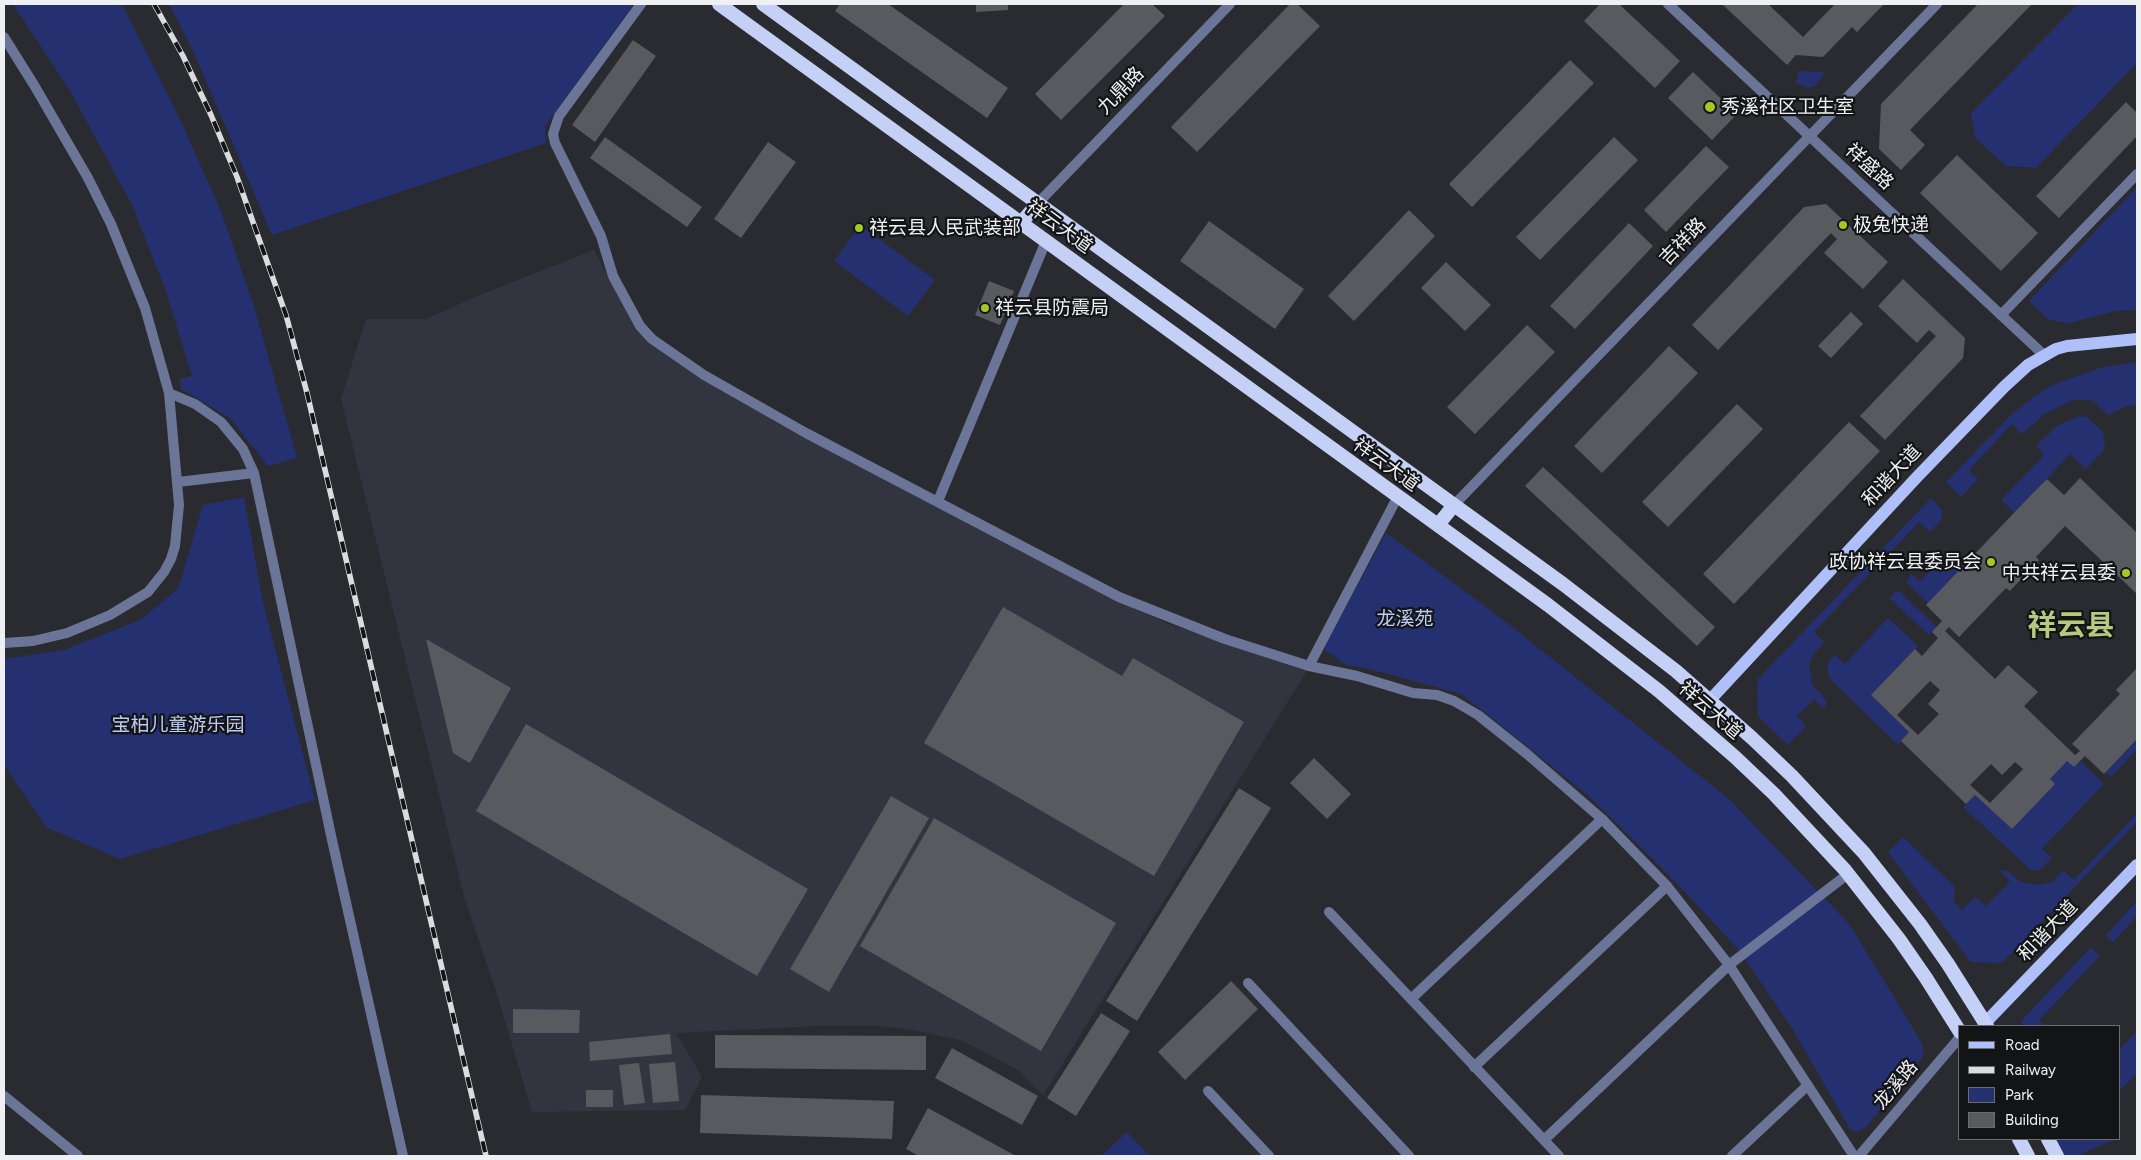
<!DOCTYPE html>
<meta charset="utf-8">
<style>
body{margin:0}
#map{position:relative;width:2141px;height:1160px;overflow:hidden;background:#2a2b30;font-family:Figtree,sans-serif}
canvas{display:block}
.frame{position:absolute;inset:0;border:5px solid #eff0f3;pointer-events:none}
.legend{position:absolute;left:1958px;top:1025px;width:162px;height:115px;box-sizing:border-box;background:#131416;border:1px solid #6b6c6e;margin:0;padding:6px 9px;list-style:none;font-size:15px;color:#eff0f3}
.legend li{display:flex;align-items:center;gap:10px;height:25px}
.legend b{width:25px;border:1px solid #6b6c6e}
</style>
<div id="map">
<canvas width="2141" height="1160"></canvas>
<div class="frame"></div>
<ul class="legend">
<li><b style="height:6px;background:#afbff9"></b>Road</li>
<li><b style="height:6px;background:#dbdcdf"></b>Railway</li>
<li><b style="height:14px;background:#253071"></b>Park</li>
<li><b style="height:14px;background:#585a5f"></b>Building</li>
</ul>
</div>
<script>
const ctx = document.querySelector('canvas').getContext('2d');
ctx.lineJoin = 'round';
function fillPath(path, color) {
  ctx.fillStyle = color;
  ctx.fill(path, 'evenodd');
}
function poly(rows) {
  const path = new Path2D();
  for (const r of rows) {
    path.moveTo(r[0], r[1]);
    for (let i = 2; i < r.length; i += 2) path.lineTo(r[i], r[i + 1]);
  }
  return path;
}
function trace(path, color, width, dash) {
  ctx.strokeStyle = color;
  ctx.lineWidth = width;
  ctx.lineCap = dash ? 'butt' : 'round';
  ctx.setLineDash(dash || []);
  ctx.stroke(path);
}
function drawText(font, color, halo, rows, align = 'center') {
  ctx.font = font + ' Figtree,"Noto Sans SC",sans-serif';
  ctx.lineWidth = 4.5;
  ctx.setLineDash([]);
  ctx.textBaseline = 'middle';
  ctx.strokeStyle = halo;
  ctx.fillStyle = color;
  for (const [text, x, y, turn = 0] of rows) {
    ctx.save();
    ctx.translate(x, y);
    ctx.rotate((+turn || 0) * Math.PI / 180);
    ctx.textAlign = isNaN(turn) ? turn : align;
    if (halo) ctx.strokeText(text, 0, 0);
    ctx.fillText(text, 0, 0);
    ctx.restore();
  }
}
fillPath(poly([
 [594,250,637,332,751,407,973,526,1166,623,1308,669,1043,1095,1018,1070,963,1041,913,1030,881,1026,816,1026,676,1033,702,1077,685,1110,532,1112,498,997,464,896,341,399,366,319,426,319,480,295]
]), '#323540');
fillPath(poly([
 [13,4,122,4,180,119,220,209,253,303,297,458,268,466,230,418,181,389,180,379,192,376,166,291,132,205,69,89],
 [169,4,634,4,545,126,546,143,272,235,194,53],
 [2078,4,2137,4,2137,63,2036,168,2006,166,1975,138,1971,113],
 [1799,71,1823,72,1825,74,1815,86,1809,88,1796,83],
 [2137,187,2137,310,2115,311,2070,323,2049,320,2029,301],
 [860,225,935,280,908,316,834,261],
 [2137,362,2137,405,2127,406,2108,415,2092,400,2073,400,2045,414,2022,434,2012,424,1969,470,1978,479,1961,497,1946,482,2010,416,2032,398,2052,385,2103,367],
 [2079,416,2087,417,2103,432,2105,444,2103,451,2086,469,2070,454,2015,513,2001,500,2044,455,2036,446,2057,426],
 [244,497,263,603,315,800,120,859,46,827,4,765,4,659,64,650,140,620,178,589,203,505],
 [1931,498,1943,511,1941,520,1930,532,1919,522,1814,632,1824,642,1813,655,1809,664,1810,670,1812,684,1826,700,1826,705,1823,708,1814,699,1797,716,1806,726,1788,745,1758,716,1757,680],
 [1386,533,1497,615,1729,799,1849,924,1907,1018,1922,1044,1924,1055,1866,1127,1858,1132,1850,1129,1792,1028,1739,950,1667,873,1590,797,1462,694,1366,668,1346,665,1325,650,1325,645],
 [1949,551,1964,566,1928,603,1907,583,1907,581,1911,574,1920,581],
 [1895,592,1900,592,1937,627,1929,635,1889,598],
 [1888,618,1918,646,1871,695,1909,732,1898,745,1831,680,1827,670,1829,661,1835,655,1845,664],
 [2137,739,2137,749,2111,777,2106,772],
 [2067,761,2074,767,2080,761,2104,784,2042,849,2052,858,2039,870,2031,870,1963,807,1975,795,2012,829,2054,784,2050,779],
 [2137,813,2137,822,2002,963,1971,962,1888,852,1903,837,1955,887,1954,902,1962,910,1975,897,1986,906,2010,881,2000,871,2003,870,2008,871,2021,882,2038,885,2052,882,2063,870,2074,880],
 [2137,901,2137,916,2113,942,2106,935],
 [2091,947,2100,956,2039,1020,2045,1026,2022,1026,2022,1020],
 [2137,1031,2137,1074,2120,1090,2120,1049],
 [1127,1132,1150,1156,1101,1156],
 [2052,1139,2116,1139,2083,1153,2084,1156,2060,1156]
]), '#253071');
fillPath(poly([
 [840,4,888,4,1008,88,987,118,835,11],
 [976,4,1008,4,1008,10,976,12],
 [1124,4,1152,4,1165,16,1061,120,1035,94],
 [1290,4,1297,4,1320,26,1197,152,1171,127],
 [1600,4,1619,4,1680,61,1655,88,1584,21],
 [1722,4,1768,4,1803,37,1835,4,1884,4,1857,32,1852,27,1823,57,1796,55,1787,65],
 [1978,4,2032,4,1910,130,1925,145,1901,170,1879,149,1881,104],
 [633,40,656,56,595,142,572,125],
 [1570,60,1594,83,1472,207,1449,184],
 [1693,72,1737,114,1712,140,1668,98],
 [2126,102,2137,113,2137,136,2059,218,2036,196],
 [605,137,702,207,687,227,590,158],
 [1614,137,1638,160,1540,260,1516,237],
 [768,142,796,162,741,238,714,219],
 [1706,146,1729,167,1666,232,1644,210],
 [1957,155,2038,233,2001,271,1920,193],
 [1826,204,1888,262,1863,289,1824,253,1837,239,1831,233,1718,350,1692,325,1804,207],
 [1409,210,1435,236,1354,321,1328,296],
 [1209,221,1304,289,1275,329,1180,261],
 [1629,223,1653,246,1575,329,1550,306],
 [1446,262,1491,305,1465,331,1421,288],
 [1903,279,1965,338,1963,358,1885,440,1860,416,1936,336,1929,330,1917,343,1878,306],
 [989,281,1014,291,1000,325,975,315],
 [1851,312,1863,324,1831,358,1818,346],
 [1527,325,1555,352,1475,434,1447,407],
 [1669,346,1698,373,1602,473,1574,446],
 [1737,404,1763,429,1668,527,1642,502],
 [1849,422,1880,451,1734,604,1703,574],
 [1543,467,1715,627,1697,646,1525,486],
 [2080,478,2137,533,2137,594,2065,526,2036,557,2039,560,2010,591,2006,588,1959,637,1949,627,1945,631,1995,679,2008,665,2038,692,2024,706,2075,755,2080,751,2072,744,2120,694,2116,690,2137,668,2137,739,2104,774,2085,756,2074,767,2067,761,2050,779,2055,784,2012,829,1975,795,1966,804,1901,741,1909,732,1871,695,1915,649,1922,656,1938,638,1932,632,1942,621,1926,605,2032,494,2047,479,2064,495],
 [1930,681,1940,690,1928,704,1939,714,1918,735,1897,715],
 [2015,762,2023,769,1990,803,1970,785,1991,764,2002,775],
 [1003,607,1122,676,1133,658,1244,722,1154,876,924,743],
 [426,639,511,688,470,763,453,753],
 [526,724,808,889,757,976,476,811],
 [1314,758,1351,794,1327,819,1290,783],
 [1239,788,1271,808,1137,1021,1106,1001],
 [891,796,929,818,829,992,790,969],
 [934,818,1116,923,1041,1051,860,946],
 [1231,981,1258,1009,1185,1080,1158,1052],
 [513,1009,580,1010,579,1033,513,1033],
 [1101,1013,1130,1031,1076,1116,1047,1098],
 [670,1034,672,1054,590,1061,589,1042],
 [715,1035,926,1036,926,1070,715,1068],
 [952,1048,1038,1096,1022,1125,935,1078],
 [675,1062,679,1101,653,1103,649,1064],
 [639,1063,645,1103,624,1105,619,1065],
 [586,1090,613,1090,613,1107,586,1107],
 [701,1095,894,1101,892,1139,700,1133],
 [928,1108,1016,1156,919,1156,906,1149]
]), '#585a5f');
trace(poly([
 [4,37,34,85,88,178,111,224,145,308,169,393,179,505,175,546,171,559,164,572,148,592,110,615,67,633,33,641,4,643],
 [2001,315,2137,174],
 [169,393,195,404,221,422,243,449,254,473,332,840,403,1156],
 [178,482,254,473],
 [938,501,1046,241],
 [1454,505,1937,4],
 [1309,666,1398,496],
 [1329,912,1559,1156],
 [1248,983,1409,1156],
 [1411,999,1602,819],
 [1474,1067,1667,886],
 [1208,1091,1269,1156],
 [4,1096,78,1156],
 [1544,1140,1729,965],
 [1732,1156,1807,1086]
]), '#6b7598', 10);
trace(poly([
 [641,4,559,116,553,134,555,143,601,236,613,276,640,326,652,339,704,375,806,433,1119,597,1225,639,1309,666,1357,676,1413,693,1437,695,1454,701,1478,715,1527,754,1602,819,1667,886,1729,965,1854,1156],
 [1668,4,2045,356],
 [1038,203,1230,4],
 [1729,965,1848,874],
 [1859,1156,1960,1037]
]), '#6b7598', 10);
trace(poly([
 [1710,700,1917,477,2004,387,2028,365,2056,349,2067,346,2137,339],
 [1985,1023,2137,865]
]), '#afbff9', 12);
trace(poly([
 [719,4,1548,605,1659,691,1735,757,1774,794,1845,870,1899,939,1926,978,1960,1032],
 [763,4,1563,584,1676,671,1752,738,1792,776,1864,853,1920,924,1948,964,1987,1026],
 [1021,223,1038,203],
 [1438,525,1454,505],
 [2019,1139,2028,1156],
 [2048,1139,2057,1156]
]), '#c4d0f5', 14);
const rail = poly([
 [154,4,183,56,211,115,237,177,286,315,307,393,486,1156]
]);
trace(rail, '#dbdcdf', 5.5);
trace(rail, '#131416', 4, [11]);
for (const [x, y, r, color] of [
 [1710,107,6,"#a5c824"],
 [1843,225,5,"#a5c824"],
 [859,228,5,"#a5c824"],
 [985,308,5,"#a5c824"],
 [1991,562,5,"#a5c824"],
 [2126,573,5,"#a5c824"]
]) {
  const dot = new Path2D();
  dot.arc(x, y, r, 0, 2 * Math.PI);
  ctx.fillStyle = color;
  ctx.fill(dot);
  trace(dot, '#131416', 2);
}
drawText('19px', '#eff0f3', '#131416', [
 ["九鼎路",1121,91,-46],
 ["祥盛路",1869,167,43],
 ["祥云大道",1059,227,36],
 ["吉祥路",1683,242,-46],
 ["祥云大道",1386,465,36],
 ["和谐大道",1892,476,-47],
 ["祥云大道",1710,711,41],
 ["和谐大道",2048,931,-46],
 ["龙溪路",1896,1085,-50]
]);
drawText('19px', '#eff0f3', '#131416', [
 ["秀溪社区卫生室",1721,107],
 ["极兔快递",1853,225],
 ["祥云县人民武装部",869,228],
 ["祥云县防震局",995,308],
 ["政协祥云县委员会",1981,562,"right"],
 ["中共祥云县委",2116,573,"right"]
], 'left');
drawText('19px', '#bdcaf5', '#131416', [
 ["龙溪苑",1405,619],
 ["宝柏儿童游乐园",178,725]
]);
drawText('bold 29px', '#b4ca81', '#131416', [
 ["祥云县",2071,627]
]);
</script>
